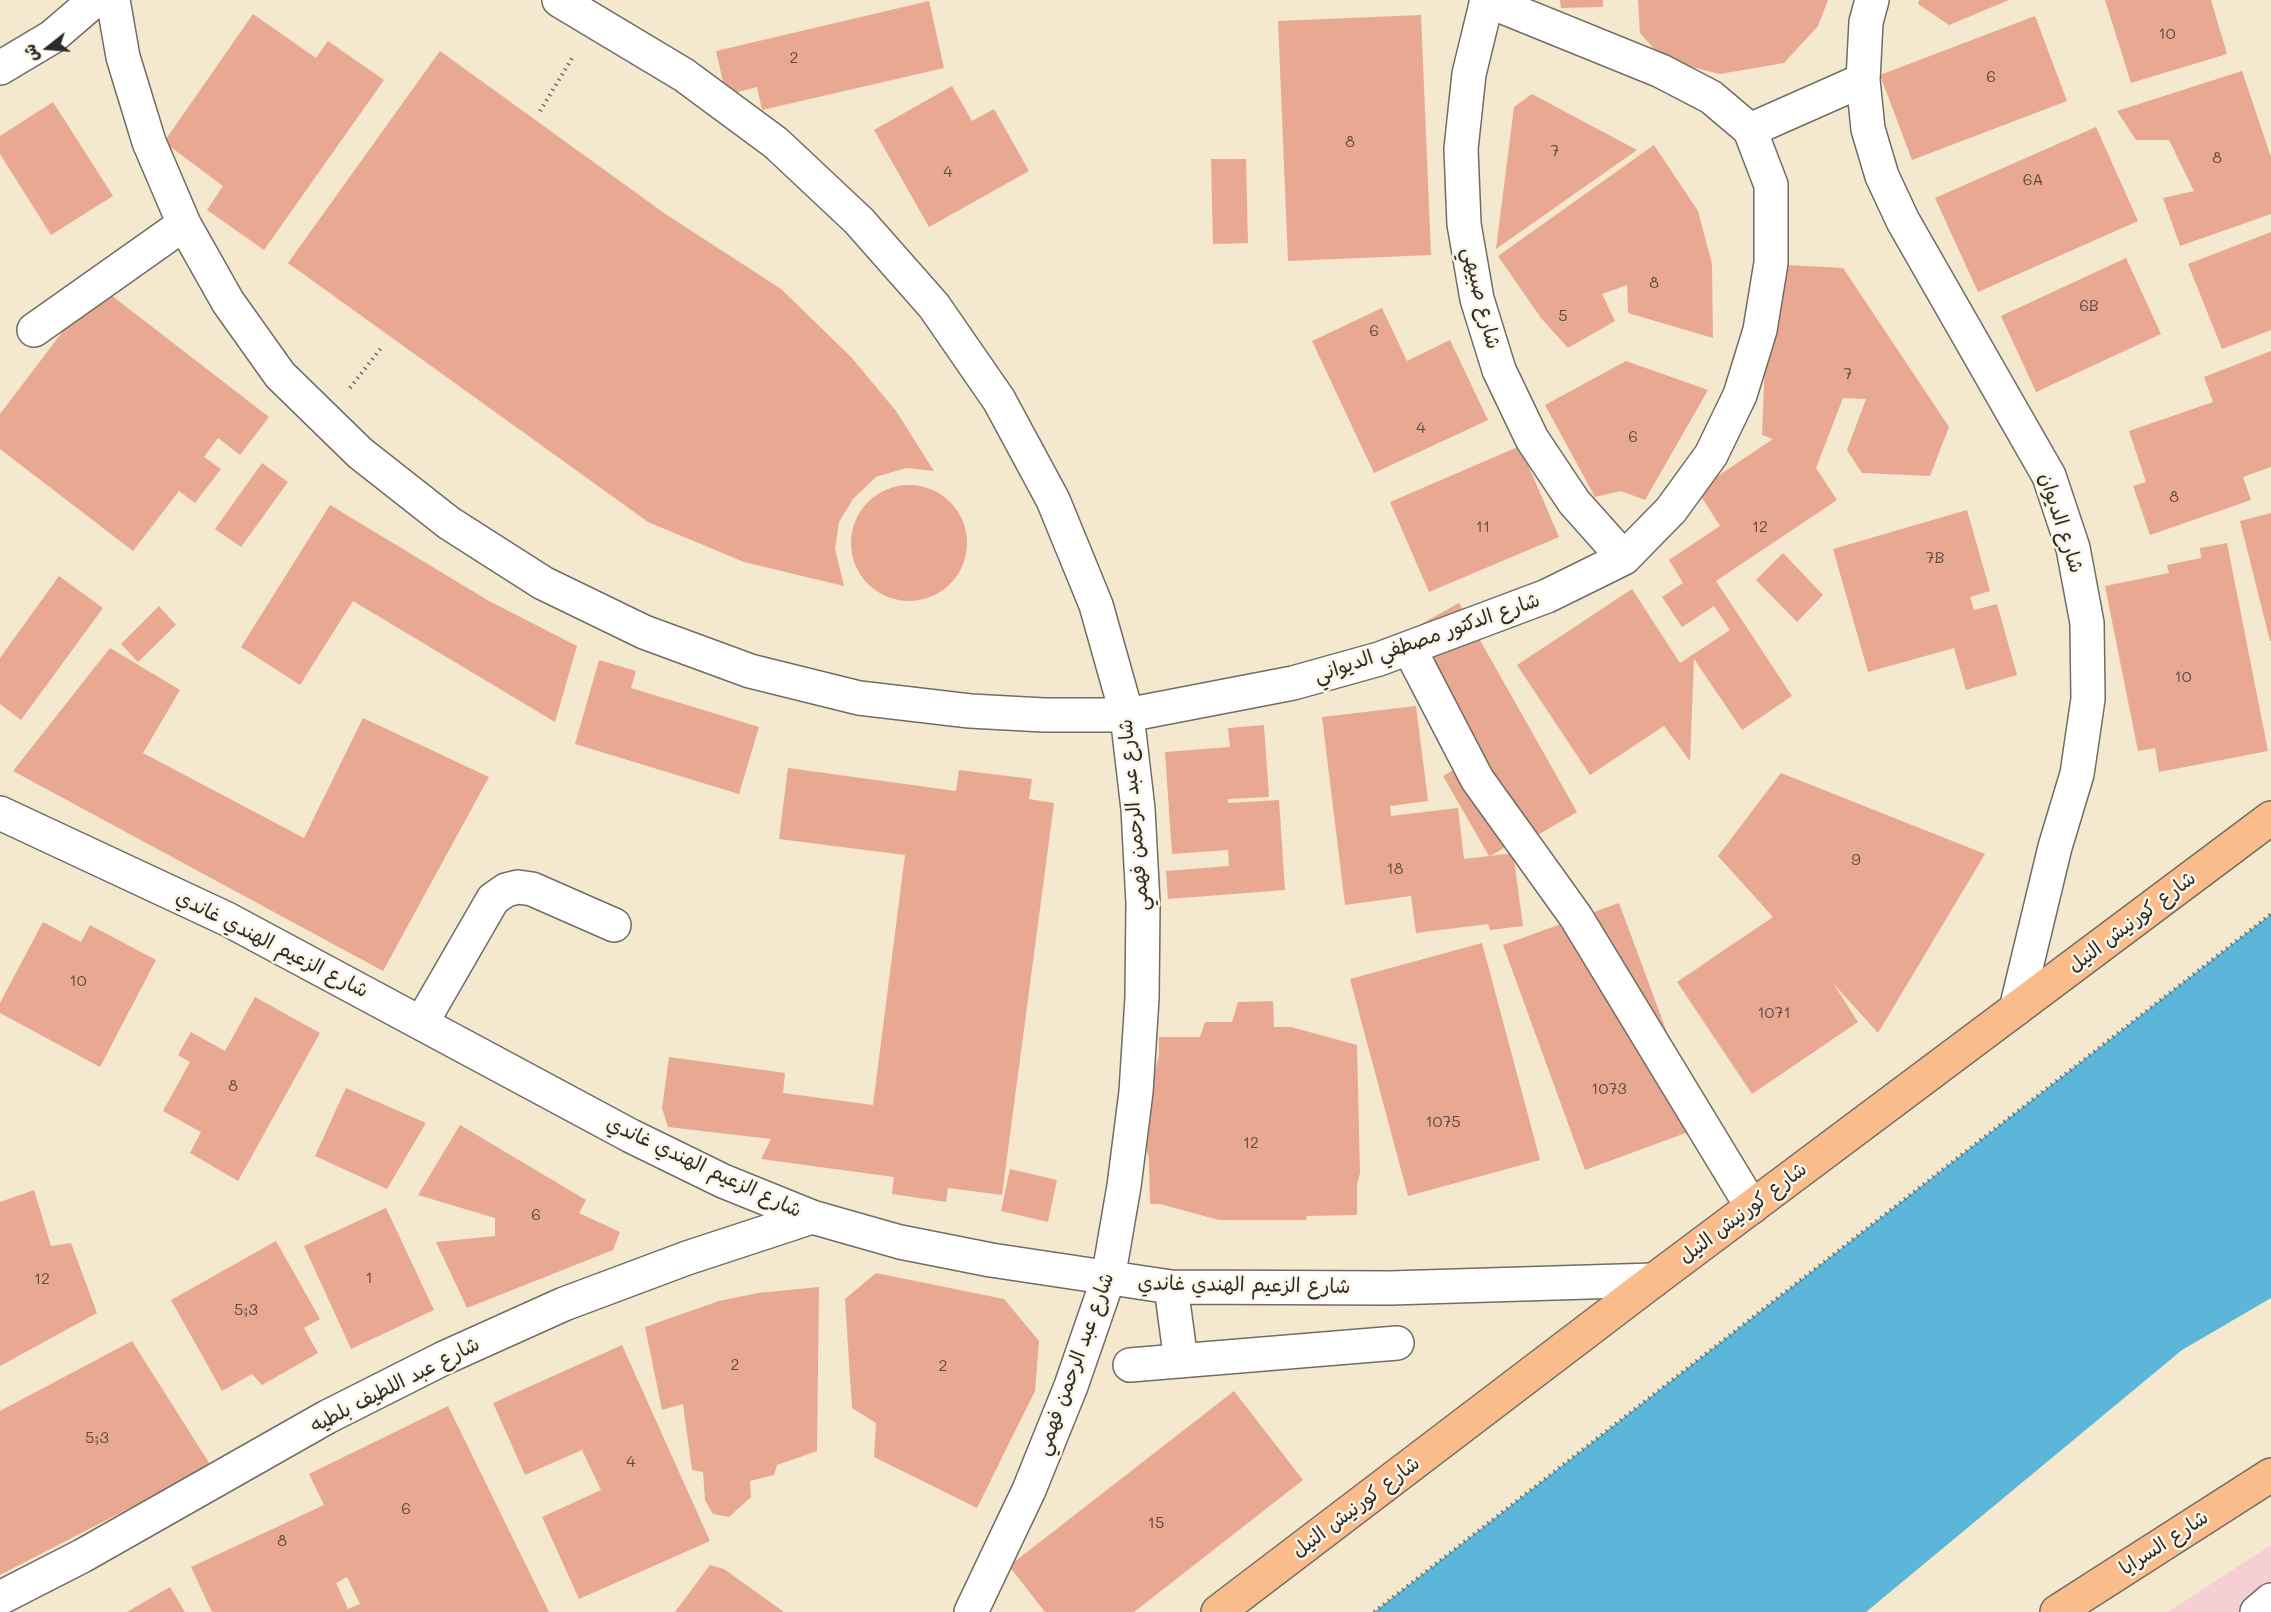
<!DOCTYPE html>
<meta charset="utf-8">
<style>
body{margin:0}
#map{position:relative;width:2271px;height:1612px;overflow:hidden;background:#f4e8ce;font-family:Mali,"Playpen Sans Arabic",sans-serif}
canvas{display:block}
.north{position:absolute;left:18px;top:18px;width:60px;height:60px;-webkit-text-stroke:4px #fcf5e5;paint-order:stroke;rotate:253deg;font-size:16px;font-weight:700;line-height:24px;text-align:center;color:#2b2b2b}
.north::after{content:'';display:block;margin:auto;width:21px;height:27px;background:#2b2b2b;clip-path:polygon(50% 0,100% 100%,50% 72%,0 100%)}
</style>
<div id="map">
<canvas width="2271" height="1612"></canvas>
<div class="north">ش</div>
</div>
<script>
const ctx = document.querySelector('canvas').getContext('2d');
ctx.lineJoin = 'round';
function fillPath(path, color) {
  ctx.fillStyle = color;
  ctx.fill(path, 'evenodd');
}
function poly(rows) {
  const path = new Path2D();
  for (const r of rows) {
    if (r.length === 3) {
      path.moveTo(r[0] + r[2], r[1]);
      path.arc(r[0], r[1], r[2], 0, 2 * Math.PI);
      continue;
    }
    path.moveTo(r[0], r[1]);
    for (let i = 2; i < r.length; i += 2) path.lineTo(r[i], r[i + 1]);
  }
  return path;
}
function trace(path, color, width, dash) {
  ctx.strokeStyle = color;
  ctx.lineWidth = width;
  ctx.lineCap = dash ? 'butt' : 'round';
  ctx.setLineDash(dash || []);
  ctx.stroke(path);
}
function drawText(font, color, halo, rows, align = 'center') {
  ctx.font = font + ' Mali,"Playpen Sans Arabic",sans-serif';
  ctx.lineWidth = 5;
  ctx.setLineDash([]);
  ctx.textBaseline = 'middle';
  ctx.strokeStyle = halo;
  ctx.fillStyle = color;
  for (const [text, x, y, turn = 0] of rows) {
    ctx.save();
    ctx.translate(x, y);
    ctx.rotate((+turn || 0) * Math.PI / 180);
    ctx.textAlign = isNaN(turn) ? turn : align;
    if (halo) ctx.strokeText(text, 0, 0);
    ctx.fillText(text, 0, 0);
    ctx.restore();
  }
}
fillPath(poly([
 [2271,1545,2271,1612,2168,1612]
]), '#f6cfd5');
fillPath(poly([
 [2271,914,2271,1298,2182,1350,1866,1612,1374,1612]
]), '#5bb6d9');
fillPath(poly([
 [1560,0,1603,0,1603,7,1561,8],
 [1638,0,1828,0,1818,26,1784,63,1720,74,1664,60,1640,33],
 [1919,0,2009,0,1949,25,1918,4],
 [2105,0,2211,0,2227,54,2131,83],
 [929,1,944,68,762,110,757,87,726,95,716,51],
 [253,14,316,58,328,41,384,80,264,250,207,210,223,186,164,142],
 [1421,15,1431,255,1288,261,1278,21],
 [2035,16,2067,101,1912,160,1880,75],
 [440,51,664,213,781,289,851,357,896,411,934,471,906,468,876,477,853,499,839,522,835,549,844,586,744,562,648,522,288,263],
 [2242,71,2271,157,2271,214,2180,246,2163,198,2194,191,2169,140,2136,140,2117,111],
 [952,86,972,121,994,109,1029,171,929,227,874,130],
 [1532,94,1637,150,1496,249,1514,107],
 [53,102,113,196,51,235,0,154,0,136],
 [2096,127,2138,221,1978,292,1935,198],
 [1654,145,1698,211,1712,264,1713,338,1628,313,1627,285,1602,294,1615,321,1568,348,1541,318,1498,256],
 [1211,159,1246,159,1248,243,1213,244],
 [2271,232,2271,330,2222,349,2188,264],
 [2126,258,2161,334,2036,392,2001,316],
 [1769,264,1843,268,1949,427,1930,476,1862,473,1847,450,1866,399,1843,398,1816,468,1837,500,1716,581,1792,696,1742,730,1694,659,1690,761,1664,726,1590,775,1517,665,1632,589,1680,663,1730,630,1714,606,1682,627,1662,597,1683,583,1669,560,1720,526,1697,490,1773,439,1762,435],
 [98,285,269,417,240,455,218,438,204,457,221,469,195,503,179,491,133,551,0,449,0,414],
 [1382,308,1407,361,1450,340,1488,420,1374,473,1312,341],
 [2271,351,2271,467,2243,477,2251,500,2150,535,2133,486,2146,482,2129,431,2213,402,2204,377],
 [1626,361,1708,390,1645,500,1621,491,1595,497,1545,405],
 [1520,446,1559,537,1429,592,1390,502],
 [262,463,288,482,241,547,215,529],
 [909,543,58],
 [330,505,489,601,577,646,555,722,353,601,300,685,241,647],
 [1967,510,1990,591,1970,597,1974,610,1997,604,2017,675,1966,690,1954,648,1868,672,1833,549],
 [2271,513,2271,641,2270,641,2240,521],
 [2227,543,2268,751,2159,772,2155,748,2138,751,2105,586,2169,573,2167,565,2201,558,2200,548],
 [1783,553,1823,595,1797,622,1756,580],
 [59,576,103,608,21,720,0,704,0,658],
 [1459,603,1577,812,1526,842,1523,837,1490,856,1513,853,1523,926,1490,930,1488,924,1416,933,1411,896,1345,905,1322,717,1416,706,1428,801,1390,806,1391,816,1458,808,1464,859,1489,856,1443,776,1466,763,1396,638],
 [159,606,176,625,138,662,121,644],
 [110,648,180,690,143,753,304,838,363,718,489,777,383,971,13,771],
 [599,660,636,671,631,688,759,727,739,794,575,744],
 [1264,725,1269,797,1228,799,1228,803,1279,800,1285,890,1168,899,1166,871,1229,866,1228,850,1172,854,1165,752,1230,747,1228,728],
 [788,768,956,791,959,770,1032,779,1029,799,1054,803,1002,1195,948,1188,946,1202,892,1194,894,1177,761,1159,771,1139,668,1127,662,1108,669,1057,785,1073,783,1093,873,1105,905,855,779,839],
 [1781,773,1985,854,1878,1033,1833,983,1858,1022,1752,1094,1677,982,1773,917,1718,856],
 [1619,903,1702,1127,1585,1170,1503,945],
 [43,922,81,942,90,925,156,960,100,1067,0,1013,0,1003],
 [1482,943,1540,1160,1408,1196,1350,979],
 [255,997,320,1033,238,1181,190,1153,201,1132,163,1111,190,1062,178,1055,191,1032,225,1051],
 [1273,1001,1274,1027,1291,1027,1357,1045,1360,1173,1357,1185,1357,1215,1307,1216,1306,1220,1219,1220,1160,1204,1150,1204,1149,1158,1145,1144,1144,1110,1159,1056,1159,1037,1200,1037,1205,1022,1232,1022,1238,1002],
 [346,1088,426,1123,387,1189,315,1156],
 [460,1125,586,1200,579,1213,620,1232,613,1250,467,1308,436,1242,495,1236,495,1218,418,1195],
 [1010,1169,1057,1180,1048,1222,1001,1211],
 [34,1190,51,1246,71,1243,97,1313,0,1366,0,1202],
 [386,1208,434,1310,351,1349,304,1246],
 [276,1241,320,1319,304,1328,318,1353,262,1385,252,1374,222,1391,171,1300],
 [876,1273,1004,1299,1039,1341,1035,1391,977,1508,874,1457,876,1423,852,1408,845,1299],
 [819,1287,817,1451,777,1465,774,1475,750,1481,751,1497,729,1517,713,1514,705,1500,703,1472,692,1470,683,1404,662,1410,645,1327,719,1301,758,1293],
 [132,1341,211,1466,0,1575,0,1411],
 [622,1345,710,1541,579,1599,542,1517,601,1490,582,1450,525,1475,493,1403],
 [1234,1391,1303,1480,1134,1612,1045,1612,1009,1566],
 [448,1406,549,1612,212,1612,191,1567,324,1505,309,1474],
 [347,1577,360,1604,348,1609,336,1583],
 [710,1565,724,1569,784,1612,675,1612],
 [170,1587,185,1612,127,1612]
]), '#e9a891');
const minor = poly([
 [113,0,123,57,149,142,184,224,228,302,280,375,360,453,449,523,543,583,644,632,750,671,859,698,970,711,1044,715,1127,715,1293,683,1379,659,1547,596,1624,558,1671,510,1711,455,1740,395,1760,330,1771,263,1771,185,1750,130,1711,97,1661,71,1486,0],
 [559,0,684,75,776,143,859,221,934,306,999,400,1053,500,1096,605,1127,715,1138,809,1143,903,1142,998,1136,1092,1124,1186,1108,1279,1071,1386,1029,1490,971,1612],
 [1487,0,1469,74,1461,149,1464,224,1477,299,1499,370,1532,439,1574,502,1624,558],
 [1872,0,1866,22,1863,80,1868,129,1882,176,1903,221,2049,476,2073,548,2087,623,2088,699,2077,774,2055,847,2016,1009],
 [0,68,52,37,95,0],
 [1750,130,1863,80],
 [34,330,184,224],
 [1409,648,1477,779,1576,917,1752,1207],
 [0,813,227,919,631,1136,723,1181,812,1217,900,1242,991,1260,1171,1287,1390,1288,1654,1280],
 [422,1022,493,899,506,890,518,887,532,889,614,925],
 [1171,1287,1181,1361],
 [1130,1365,1397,1343],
 [0,1598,82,1556,327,1417,444,1358,564,1304,687,1258,812,1217],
 [2257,1612,2271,1600]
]);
const major = poly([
 [2057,1612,2271,1475]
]);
const highway = poly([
 [1218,1612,1654,1280,2271,818]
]);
trace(minor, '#716d64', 36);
trace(major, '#716d64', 36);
trace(highway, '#716d64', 36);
trace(poly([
 [540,111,574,55],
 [350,388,381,348],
 [1374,1612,2271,914]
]), '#716d64', 4, [1.5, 4.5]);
trace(minor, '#fff', 33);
trace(major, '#fabc8b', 33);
trace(highway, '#fabc8b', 33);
drawText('16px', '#5a4a44', null, [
 ["10",2167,34],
 ["2",794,58],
 ["6",1991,77],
 ["8",1350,142],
 ["7",1555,151],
 ["8",2217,158],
 ["4",948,172],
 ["6A",2033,180],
 ["8",1654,283],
 ["6B",2089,306],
 ["5",1563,316],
 ["6",1374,331],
 ["7",1848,374],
 ["4",1421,428],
 ["6",1633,437],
 ["8",2174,497],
 ["11",1483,527],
 ["12",1760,527],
 ["7B",1935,558],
 ["10",2183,677],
 ["9",1856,860],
 ["18",1395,869],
 ["10",78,981],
 ["1071",1774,1013],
 ["8",233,1086],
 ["1073",1609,1089],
 ["1075",1443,1122],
 ["12",1251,1143],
 ["6",536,1215],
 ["1",369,1278],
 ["12",42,1279],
 ["5;3",246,1310],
 ["2",735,1365],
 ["2",943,1366],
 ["5;3",97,1438],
 ["4",631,1462],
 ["6",406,1509],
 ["15",1156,1523],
 ["8",282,1541]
]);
drawText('20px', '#2b2b2b', '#fcf5e5', [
 ["شارع صبيهي",1481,298,76],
 ["شارع الديوان",2061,523,72],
 ["شارع الدكتور مصطفي الديواني",1427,638,-19],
 ["شارع عبد الرحمن فهمي",1134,815,-95],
 ["شارع كورنيش النيل",2132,922,-37],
 ["شارع الزعيم الهندي غاندي",272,944,27],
 ["شارع الزعيم الهندي غاندي",704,1167,25],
 ["شارع كورنيش النيل",1743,1213,-37],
 ["شارع الزعيم الهندي غاندي",1244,1285,1],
 ["شارع عبد الرحمن فهمي",1075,1364,-70],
 ["شارع عبد اللطيف بلطيه",395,1385,-27],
 ["شارع كورنيش النيل",1356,1507,-37],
 ["شارع السرايا",2164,1543,-33]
]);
</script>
